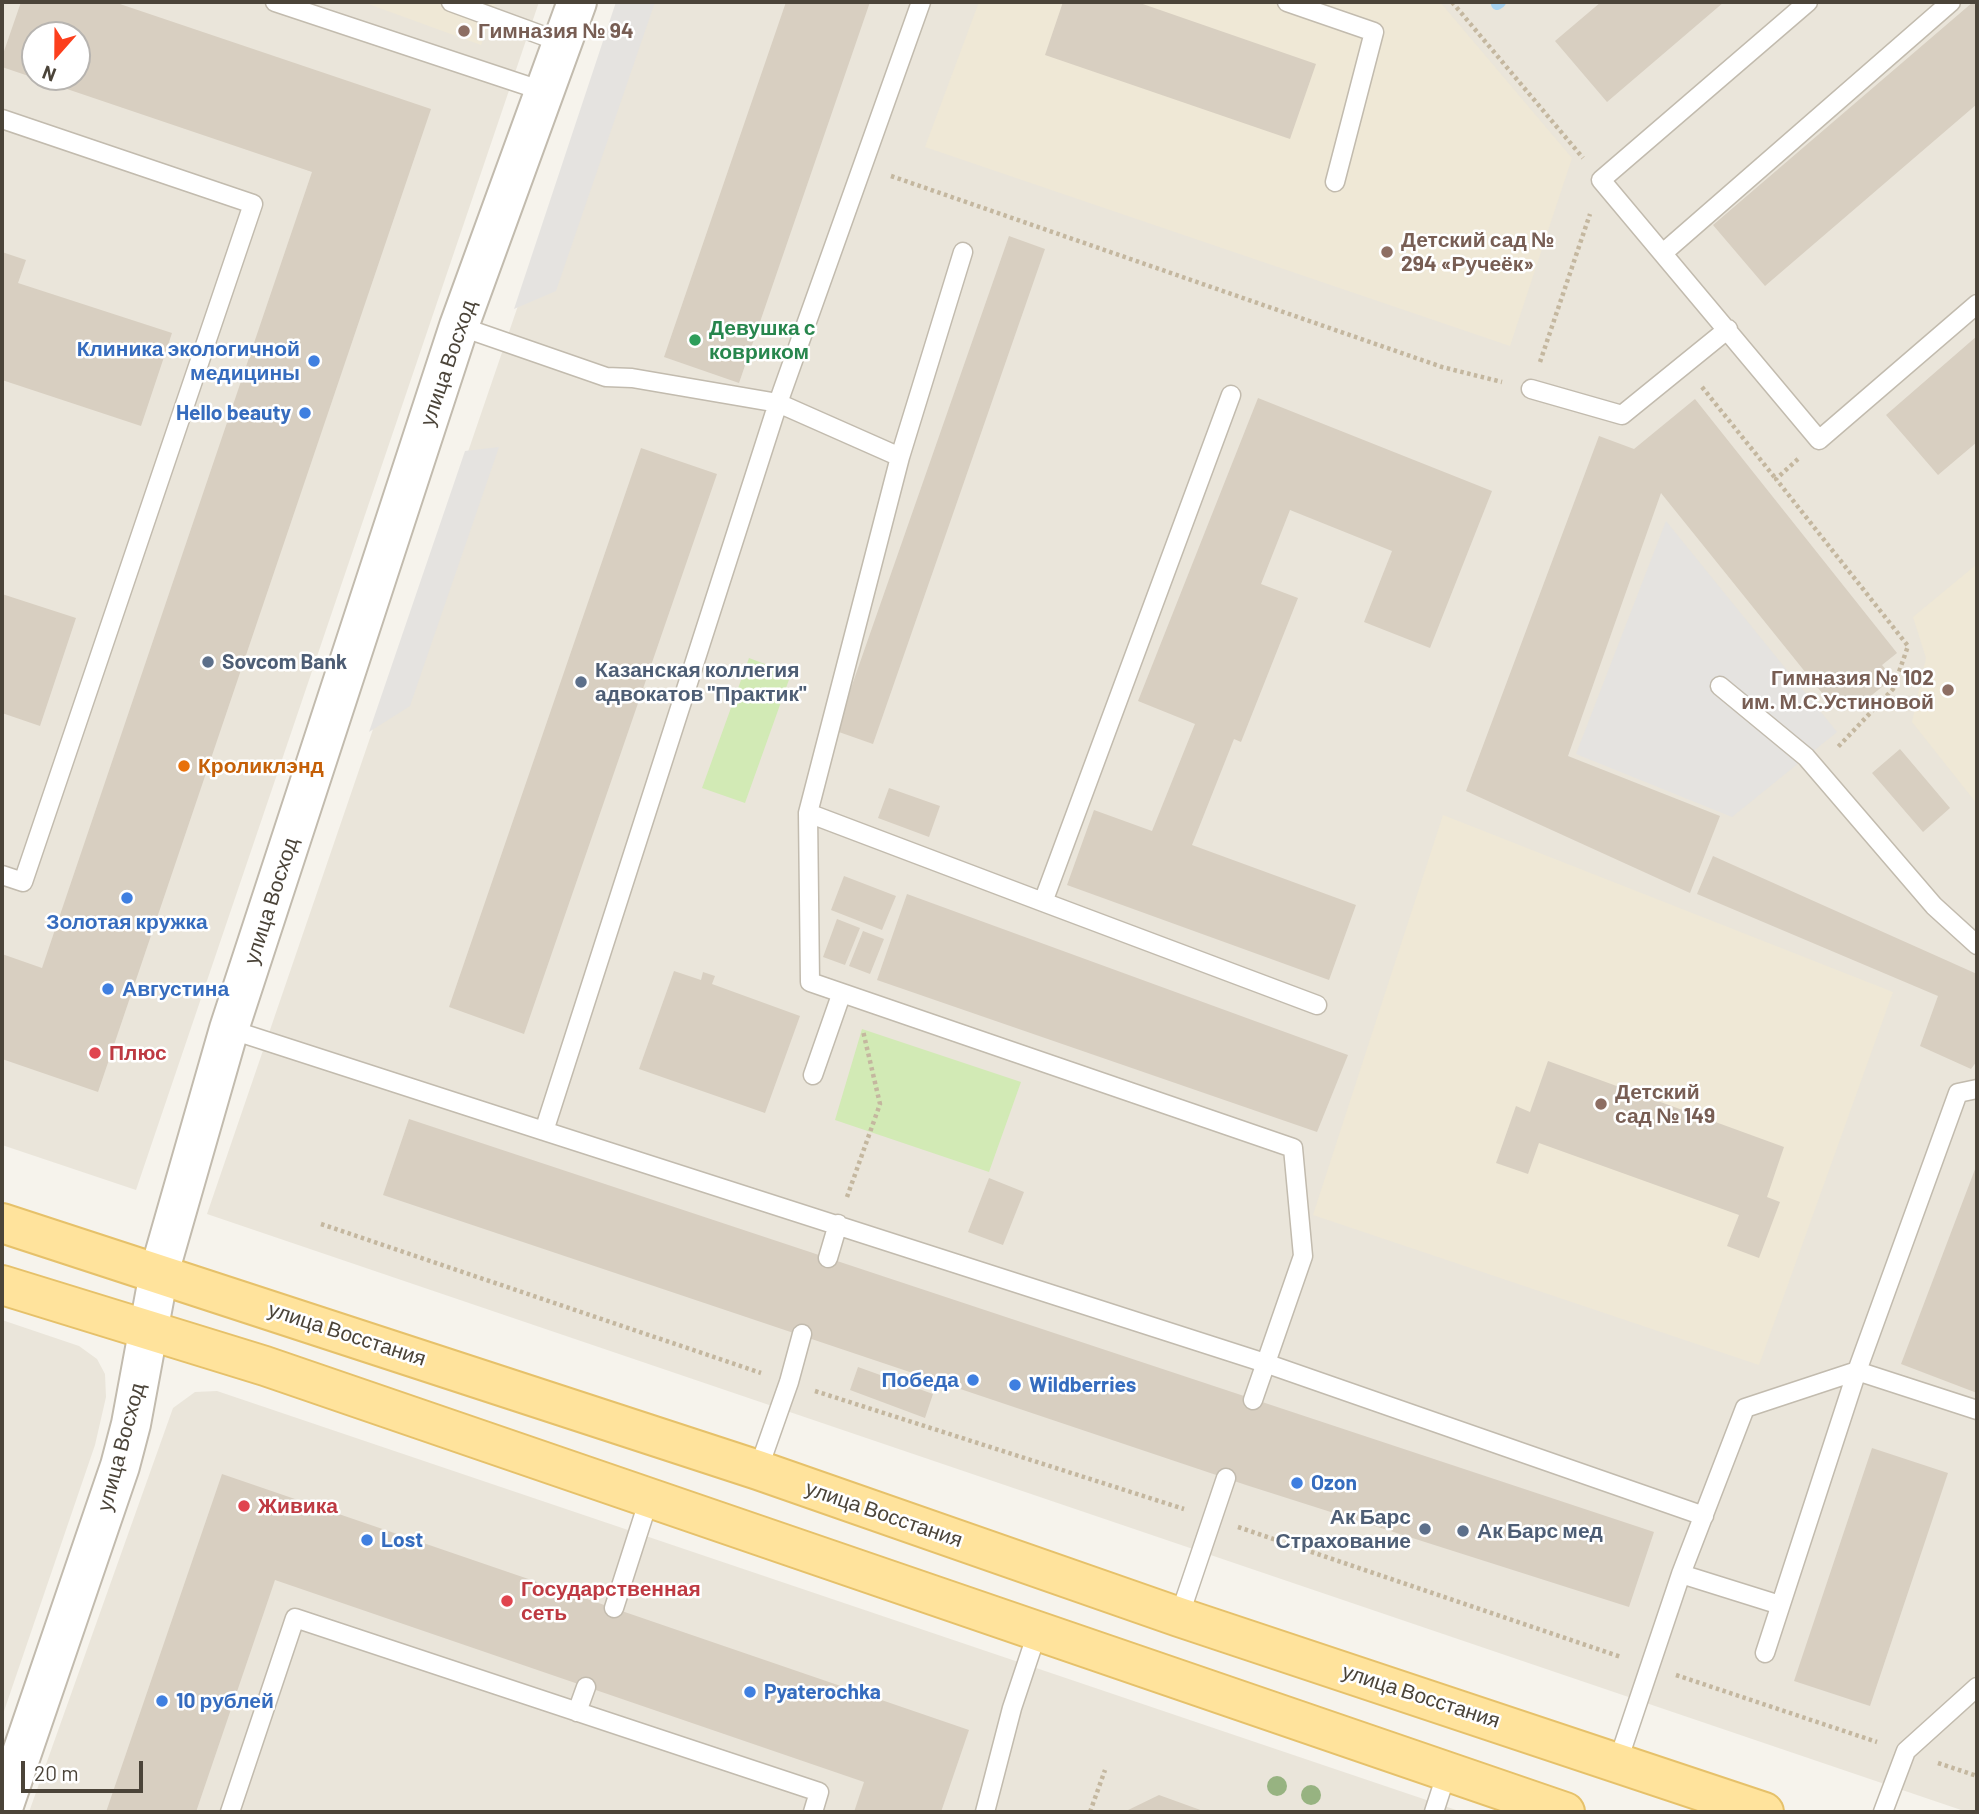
<!DOCTYPE html>
<meta charset="utf-8">
<style>
body{margin:0}
#map{position:relative;width:1979px;height:1814px;overflow:hidden;background:#f6f3ec;font-family:Barlow,sans-serif}
canvas{display:block}
.frame{position:absolute;inset:0;border:4px solid #4b4439;pointer-events:none}
.north{position:absolute;left:21px;top:21px;width:70px;height:70px;box-sizing:border-box;background:#fff;border:2px solid #b7b4b0;border-radius:50%;rotate:201deg;font-size:19px;font-weight:700;line-height:28px;text-align:center;color:#4b4439}
.north::after{content:'';display:block;margin:auto;width:24px;height:32px;background:#fc3f1d;clip-path:polygon(50% 0,100% 100%,50% 72%,0 100%)}
.scale{position:absolute;left:21px;top:1761px;width:122px;height:32px;box-sizing:border-box;border:4px solid #4b4439;border-top:0;padding-left:9px;font-size:21px;line-height:24px;white-space:nowrap;color:#4b4439;-webkit-text-stroke:5px #fff;paint-order:stroke}
</style>
<div id="map">
<canvas width="1979" height="1814"></canvas>
<div class="frame"></div>
<div class="north">N</div>
<div class="scale">20 m</div>
</div>
<script>
const ctx = document.querySelector('canvas').getContext('2d');
ctx.lineJoin = 'round';
function fillPath(path, color) {
  ctx.fillStyle = color;
  ctx.fill(path, 'evenodd');
}
function poly(rows) {
  const path = new Path2D();
  for (const r of rows) {
    path.moveTo(r[0], r[1]);
    for (let i = 2; i < r.length; i += 2) path.lineTo(r[i], r[i + 1]);
  }
  return path;
}
function trace(path, color, width, dash) {
  ctx.strokeStyle = color;
  ctx.lineWidth = width;
  ctx.lineCap = dash ? 'butt' : 'round';
  ctx.setLineDash(dash || []);
  ctx.stroke(path);
}
function drawText(font, color, halo, rows, align = 'center') {
  ctx.font = font + ' Barlow,sans-serif';
  ctx.lineWidth = 5;
  ctx.setLineDash([]);
  ctx.textBaseline = 'middle';
  ctx.strokeStyle = halo;
  ctx.fillStyle = color;
  for (const [text, x, y, turn = 0] of rows) {
    ctx.save();
    ctx.translate(x, y);
    ctx.rotate((+turn || 0) * Math.PI / 180);
    ctx.textAlign = isNaN(turn) ? turn : align;
    if (halo) ctx.strokeText(text, 0, 0);
    ctx.fillText(text, 0, 0);
    ctx.restore();
  }
}
fillPath(poly([
 [2,2,539,2,136,1190,2,1145],
 [35,35,77,35,77,77,35,77],
 [622,2,1977,2,1977,1812,1967,1812,207,1214],
 [2,1320,79,1346,97,1359,105,1374,106,1397,95,1445,2,1717],
 [217,1391,1462,1812,29,1812,173,1408,195,1392]
]), '#eae5da');
fillPath(poly([
 [363,2,496,2,481,45],
 [979,2,1440,2,1572,158,1510,346,925,147],
 [1977,564,1977,804,1912,722,1926,658,1913,617],
 [1443,815,1893,992,1759,1365,1313,1215]
]), '#efe8d6');
fillPath(poly([
 [749,658,791,674,745,803,702,788],
 [862,1029,1021,1082,989,1172,835,1120]
]), '#d2eab5');
fillPath(poly([
 [616,2,655,2,556,291,514,309],
 [499,447,410,706,369,732,465,451],
 [1666,521,1837,732,1732,817,1576,754]
]), '#e5e3e0');
trace(poly([
 [1497,4,1500,2]
]), '#a9d4f2', 12);
fillPath(poly([
 [21,2,114,2,431,109,98,1092,2,1059,2,954,42,968,312,172,2,67,2,57],
 [35,35,77,35,77,77,35,77],
 [786,2,870,2,739,383,664,357],
 [1063,2,1137,2,1316,64,1290,139,1045,55],
 [1601,2,1724,2,1607,102,1555,41],
 [1973,2,1977,2,1977,104,1765,286,1713,225],
 [1009,236,1045,249,873,744,836,731],
 [2,252,26,260,18,283,172,333,141,426,2,380],
 [1977,336,1977,442,1938,475,1886,415],
 [1258,398,1492,491,1430,648,1364,622,1392,551,1290,510,1261,584,1298,598,1241,742,1234,739,1192,845,1356,905,1329,980,1067,885,1094,810,1152,831,1195,724,1138,701],
 [1695,399,1897,653,1882,665,1893,678,1852,711,1840,697,1831,704,1661,493,1568,756,1720,816,1690,893,1466,791,1599,436,1634,449],
 [641,448,717,474,524,1034,449,1007],
 [2,594,76,618,40,726,2,713],
 [1900,749,1950,808,1923,832,1872,773],
 [889,788,940,806,929,837,878,818],
 [1713,856,1977,974,1977,1061,1971,1069,1920,1046,1938,996,1697,894],
 [844,876,896,896,882,930,831,910],
 [907,894,1348,1055,1317,1132,877,980],
 [837,919,860,928,845,965,823,957],
 [863,931,884,939,870,974,849,966],
 [674,971,701,980,703,972,715,976,712,984,800,1016,765,1113,639,1069],
 [1548,1061,1784,1147,1767,1197,1780,1202,1759,1258,1727,1246,1739,1215,1539,1143,1528,1174,1496,1163,1516,1106,1530,1112],
 [409,1119,1654,1532,1629,1607,1246,1485,383,1195],
 [1977,1164,1977,1393,1901,1364],
 [989,1178,1024,1192,1003,1245,968,1232],
 [858,1367,933,1394,925,1418,850,1390],
 [1872,1448,1948,1473,1870,1706,1794,1681],
 [222,1474,969,1730,941,1812,854,1812,864,1782,275,1580,196,1812,106,1812],
 [1159,1795,1206,1812,1124,1812]
]), '#d8cfc1');
const service = poly([
 [275,2,546,92],
 [451,2,563,43],
 [921,2,778,403,900,457,808,813,1043,902,1231,395],
 [1287,2,1374,32,1335,182],
 [1808,2,1601,180,1819,440,1977,304],
 [2,119,253,204,23,882,2,875],
 [1663,253,1951,2],
 [1531,389,1622,415,1728,329],
 [900,457,963,252],
 [1720,686,1806,757,1934,906,1977,945],
 [808,813,810,982,1293,1148,1303,1256,1253,1400],
 [1043,902,1317,1005],
 [229,1029,544,1131,778,403,632,378,606,377,459,326],
 [813,1075,841,995],
 [544,1131,1265,1363,1704,1516],
 [828,1258,838,1224],
 [758,1470,789,1382,802,1334],
 [1681,1574,1780,1605],
 [614,1608,649,1499],
 [1179,1617,1226,1478],
 [1765,1653,1857,1371,1977,1410],
 [577,1712,586,1687],
 [1618,1761,1681,1574,1745,1408,1857,1371,1958,1093,1977,1089],
 [230,1812,295,1618,819,1792,813,1812],
 [985,1812,1012,1708,1037,1633],
 [1434,1812,1447,1772],
 [1883,1812,1906,1751,1977,1687]
]);
const tertiary = poly([
 [2,1811,120,1466,131,1424,159,1273,229,1029,459,326,577,2]
]);
const primary = poly([
 [2,1223,758,1470,1179,1617,1764,1812],
 [2,1285,265,1366,1565,1812]
]);
trace(service, '#c2bbae', 21);
trace(tertiary, '#c2bbae', 42);
trace(primary, '#e6c16a', 42);
trace(poly([
 [1452,2,1583,158],
 [891,176,1442,367,1502,382],
 [1540,362,1590,214],
 [1702,387,1776,479],
 [1798,459,1776,479,1908,646,1893,689,1837,748],
 [847,1197,880,1104,863,1031],
 [321,1224,761,1373],
 [815,1391,1184,1509],
 [1238,1527,1621,1657],
 [1676,1675,1877,1742],
 [1938,1763,1977,1776],
 [1090,1812,1105,1770]
]), '#c4b79f', 4.5, [3.5, 3.5]);
trace(service, '#fff', 18);
trace(tertiary, '#fff', 38);
trace(primary, '#ffe39c', 38);
ctx.fillStyle = '#97b381';
for (const [x, y] of [
 [1277,1786],
 [1311,1795]
]) {
  ctx.beginPath();
  ctx.arc(x, y, 10, 0, 2 * Math.PI);
  ctx.fill();
}
for (const [x, y, r, color] of [
 [464,31,7,"#8d6e63"],
 [1387,252,7,"#8d6e63"],
 [695,340,7,"#2e9e5b"],
 [314,361,7,"#3f7fe0"],
 [305,413,7,"#3f7fe0"],
 [208,662,7,"#5c6f8a"],
 [581,682,7,"#5c6f8a"],
 [1948,690,7,"#8d6e63"],
 [184,766,7,"#e8710a"],
 [127,898,7,"#3f7fe0"],
 [108,989,7,"#3f7fe0"],
 [95,1053,7,"#e0444e"],
 [1601,1104,7,"#8d6e63"],
 [973,1380,7,"#3f7fe0"],
 [1015,1385,7,"#3f7fe0"],
 [1297,1483,7,"#3f7fe0"],
 [244,1506,7,"#e0444e"],
 [1425,1529,7,"#5c6f8a"],
 [1463,1531,7,"#5c6f8a"],
 [367,1540,7,"#3f7fe0"],
 [507,1601,7,"#e0444e"],
 [750,1692,7,"#3f7fe0"],
 [162,1701,7,"#3f7fe0"]
]) {
  const dot = new Path2D();
  dot.arc(x, y, r, 0, 2 * Math.PI);
  ctx.fillStyle = color;
  ctx.fill(dot);
  trace(dot, '#fff', 2.5);
}
drawText('bold 21px', '#785e54', '#fff', [
 ["Гимназия № 94",478,31],
 ["Детский сад №",1401,240],
 ["294 «Ручеёк»",1401,264],
 ["Гимназия № 102",1934,678,"right"],
 ["им. М.С.Устиновой",1934,702,"right"],
 ["Детский",1615,1092],
 ["сад № 149",1615,1116]
], 'left');
drawText('bold 21px', '#27864d', '#fff', [
 ["Девушка с",709,328],
 ["ковриком",709,352]
], 'left');
drawText('bold 21px', '#366cbe', '#fff', [
 ["Клиника экологичной",300,349,"right"],
 ["медицины",300,373,"right"],
 ["Hello beauty",291,413,"right"],
 ["Золотая кружка",127,922,"center"],
 ["Августина",122,989],
 ["Победа",959,1380,"right"],
 ["Wildberries",1029,1385],
 ["Ozon",1311,1483],
 ["Lost",381,1540],
 ["Pyaterochka",764,1692],
 ["10 рублей",176,1701]
], 'left');
drawText('21px', '#4b4439', '#fff', [
 ["улица Восход",448,363,-71],
 ["улица Восход",271,901,-72],
 ["улица Восстания",347,1334,18],
 ["улица Восход",121,1447,-75],
 ["улица Восстания",884,1514,19],
 ["улица Восстания",1421,1696,18]
]);
drawText('bold 21px', '#4e5e75', '#fff', [
 ["Sovcom Bank",222,662],
 ["Казанская коллегия",595,670],
 ["адвокатов \"Практик\"",595,694],
 ["Ак Барс",1411,1517,"right"],
 ["Страхование",1411,1541,"right"],
 ["Ак Барс мед",1477,1531]
], 'left');
drawText('bold 21px', '#c56008', '#fff', [
 ["Кроликлэнд",198,766]
], 'left');
drawText('bold 21px', '#be3a42', '#fff', [
 ["Плюс",109,1053],
 ["Живика",258,1506],
 ["Государственная",521,1589],
 ["сеть",521,1613]
], 'left');
</script>
